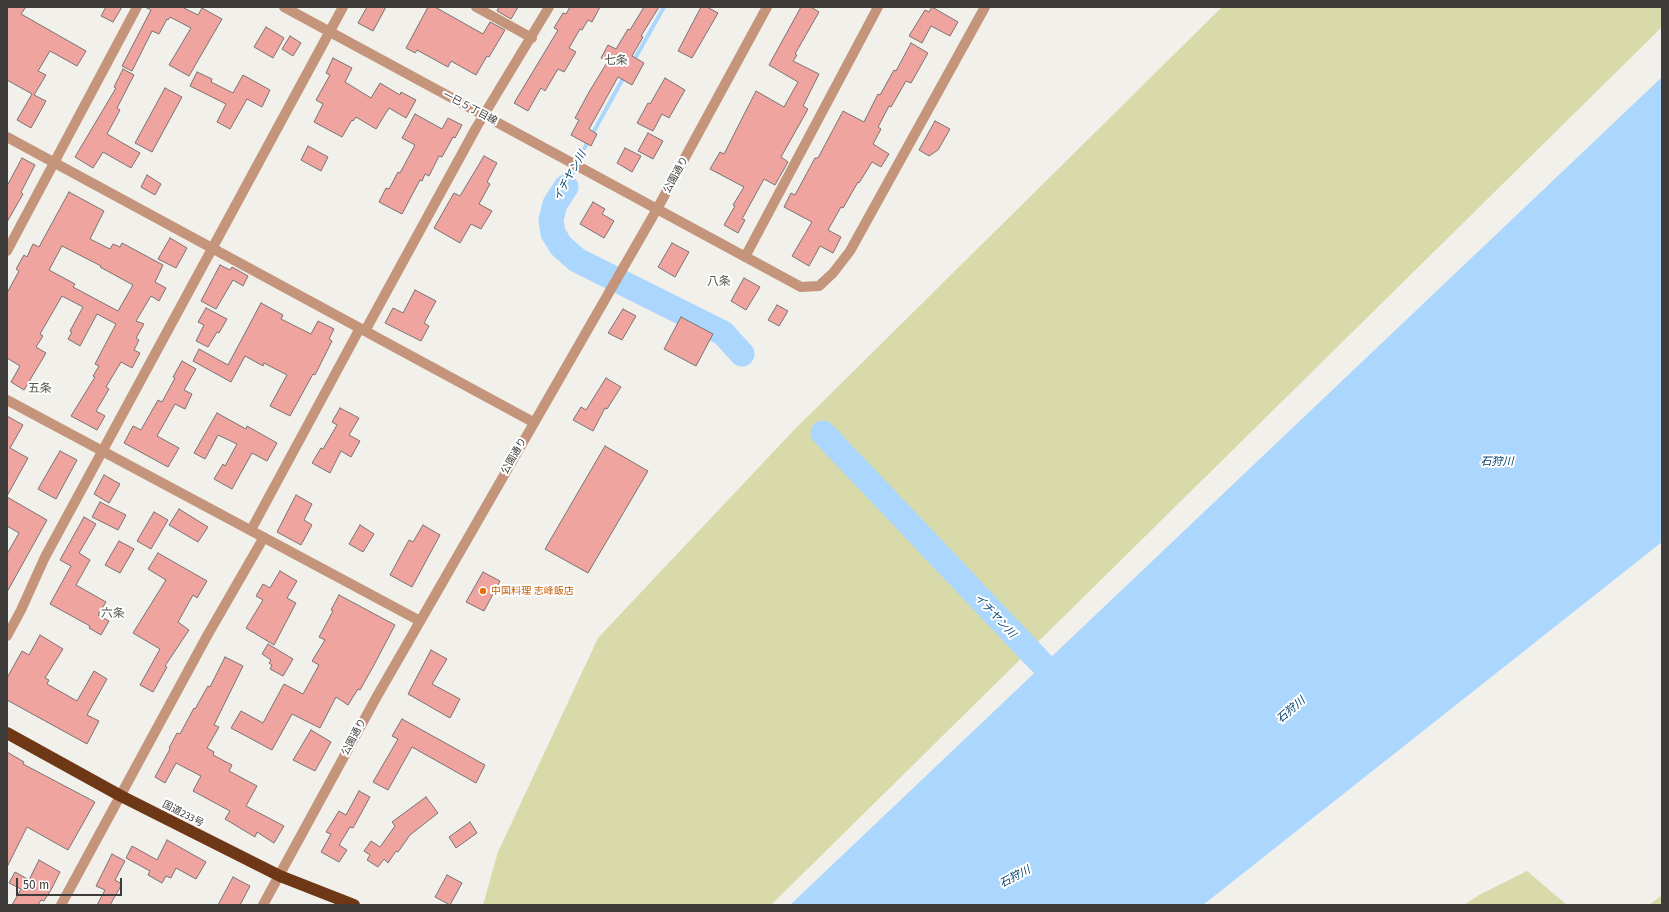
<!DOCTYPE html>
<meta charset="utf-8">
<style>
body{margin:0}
#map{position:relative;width:1669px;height:912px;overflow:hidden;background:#f2f0eb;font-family:"Fira Sans",sans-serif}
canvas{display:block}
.frame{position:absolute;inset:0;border:8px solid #3d3c3a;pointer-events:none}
.scale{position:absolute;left:16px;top:878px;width:106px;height:18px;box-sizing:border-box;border:2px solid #3d3c3a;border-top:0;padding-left:5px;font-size:12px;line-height:14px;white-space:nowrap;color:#3d3c3a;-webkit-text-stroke:3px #fff;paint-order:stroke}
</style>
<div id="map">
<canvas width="1669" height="912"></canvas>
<div class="frame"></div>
<div class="scale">50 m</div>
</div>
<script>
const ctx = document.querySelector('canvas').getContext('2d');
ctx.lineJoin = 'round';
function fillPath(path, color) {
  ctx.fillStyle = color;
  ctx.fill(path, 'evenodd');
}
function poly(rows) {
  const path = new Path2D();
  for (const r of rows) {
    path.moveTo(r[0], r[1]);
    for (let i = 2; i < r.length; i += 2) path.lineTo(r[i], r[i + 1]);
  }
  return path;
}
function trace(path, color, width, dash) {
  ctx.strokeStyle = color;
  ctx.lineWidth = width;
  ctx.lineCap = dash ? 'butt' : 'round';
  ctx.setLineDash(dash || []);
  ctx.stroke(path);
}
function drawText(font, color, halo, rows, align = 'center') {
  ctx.font = font + ' "Fira Sans","Noto Sans JP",sans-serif';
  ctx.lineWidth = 4;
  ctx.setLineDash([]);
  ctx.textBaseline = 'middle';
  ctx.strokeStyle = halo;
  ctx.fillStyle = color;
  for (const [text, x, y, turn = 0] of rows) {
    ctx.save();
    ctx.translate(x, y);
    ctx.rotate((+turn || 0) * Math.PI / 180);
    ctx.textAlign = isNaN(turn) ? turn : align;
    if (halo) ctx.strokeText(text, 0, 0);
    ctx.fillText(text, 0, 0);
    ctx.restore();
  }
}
fillPath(poly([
 [1222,7,1662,7,1662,27,771,905,483,905,498,852,598,638,793,431],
 [1527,871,1567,905,1464,905,1479,895],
 [1662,895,1662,905,1649,905]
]), '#d8daa9');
fillPath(poly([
 [1662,77,1662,542,1203,905,790,905]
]), '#abd6fe');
trace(poly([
 [633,62,664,7],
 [566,187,584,149,625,75]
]), '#abd6fe', 4);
trace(poly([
 [566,187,555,204,551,220,553,233,561,246,577,260,723,333,742,354],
 [823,433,1066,689]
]), '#abd6fe', 25);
const building = poly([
 [7,7,26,7,21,14,86,51,77,66,50,51,38,71,46,75,34,95,46,101,31,128,17,120,32,94,7,80,7,7],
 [106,7,122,7,113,22,101,16,106,7],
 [145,7,182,7,198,15,202,8,222,19,189,76,169,65,191,28,170,17,168,20,167,19,159,34,152,31,132,71,122,66,151,10,145,7],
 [367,7,386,7,373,31,358,23,367,7],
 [428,7,435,7,483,34,490,22,505,30,489,57,487,56,476,75,451,61,448,67,417,50,415,53,406,48,428,7],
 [499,7,518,7,511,19,497,11,499,7],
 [570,7,600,7,592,22,588,20,582,30,580,29,569,48,576,52,564,72,558,69,545,91,541,88,528,111,514,103,558,30,554,28,563,13,566,14,570,7],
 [644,7,659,7,641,36,643,37,632,56,644,63,632,85,618,77,589,129,597,134,591,146,571,135,579,120,575,118,589,92,608,61,601,58,608,45,616,49,628,29,630,30,644,7],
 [701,7,707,7,718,13,692,58,678,51,701,7],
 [801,7,811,7,819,12,795,54,797,55,793,61,819,74,803,106,808,109,781,157,788,162,775,185,764,179,742,219,745,220,738,233,724,225,735,206,733,205,744,187,710,169,720,152,724,154,756,91,784,107,798,82,769,65,801,7],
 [932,7,958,22,950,36,931,26,922,43,909,36,925,10,929,12,932,7],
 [266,27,284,38,273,58,254,47,266,27],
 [290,36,301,43,293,56,282,49,290,36],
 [911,43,928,53,911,83,906,81,891,107,889,106,878,127,881,129,873,144,889,154,881,167,872,162,859,183,858,182,843,208,841,207,828,230,841,237,833,253,820,246,809,266,792,256,812,222,784,207,791,193,795,195,815,158,818,158,843,111,864,122,878,94,880,95,894,70,896,71,911,43],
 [333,58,352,68,345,82,371,98,380,83,400,95,401,92,416,100,406,118,389,108,376,129,356,117,353,121,352,120,342,137,314,122,323,104,316,100,330,75,326,73,333,58],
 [123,69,134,75,117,108,120,110,107,134,140,153,131,168,103,152,93,168,75,157,116,88,114,87,123,69],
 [197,72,212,79,211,82,233,93,243,75,270,90,262,107,247,99,230,129,217,122,226,104,190,86,197,72],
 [665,78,685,90,669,118,662,114,653,131,637,123,648,103,650,104,665,78],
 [165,88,182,97,152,152,135,143,165,88],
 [415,114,442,129,448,118,462,125,455,138,453,137,442,157,439,156,429,176,425,174,422,181,420,180,402,214,379,202,386,188,389,189,398,172,400,173,415,145,402,138,415,114],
 [935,121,950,129,938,150,929,156,919,150,935,121],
 [648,133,663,141,653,159,638,151,648,133],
 [308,146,328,157,321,171,301,160,308,146],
 [625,148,641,156,632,172,617,163,625,148],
 [484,156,497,163,487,182,490,184,479,204,492,211,481,229,471,224,460,243,434,228,454,193,460,196,484,156],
 [22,158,35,165,21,192,23,194,7,222,7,186,22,158],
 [147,175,161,184,155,195,141,187,147,175],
 [69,192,104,211,90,239,110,249,113,244,120,247,122,243,163,265,155,282,166,288,159,301,151,296,136,321,144,324,136,338,139,340,134,350,140,353,132,368,121,362,106,387,109,389,96,411,105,416,97,430,71,416,95,377,93,376,99,366,95,364,116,324,97,314,80,346,68,339,72,332,70,331,83,307,62,296,40,334,43,336,36,347,46,353,24,390,11,382,20,366,7,358,7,293,19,271,16,269,24,255,27,257,33,244,39,247,69,192],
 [62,246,101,266,100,267,133,285,118,311,73,287,75,284,49,270,62,246],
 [593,202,605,209,602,214,614,221,604,238,580,224,593,202],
 [170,238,187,248,176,268,158,259,170,238],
 [672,243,689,252,675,277,658,267,672,243],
 [220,265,230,270,232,267,248,276,243,286,233,280,216,309,201,301,220,265],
 [744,278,760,287,746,310,731,301,744,278],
 [415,290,436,301,424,323,429,326,421,341,385,323,393,308,403,313,415,290],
 [261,303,283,315,281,319,311,334,318,321,334,329,329,339,332,341,315,375,313,374,290,416,270,406,287,375,264,363,263,366,245,356,231,382,193,361,199,349,228,365,261,303],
 [777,305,788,311,779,326,768,320,777,305],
 [206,308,227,319,219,333,217,332,208,347,196,341,204,325,198,322,206,308],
 [623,309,636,316,622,340,608,333,623,309],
 [681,317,713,334,696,366,664,349,681,317],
 [182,361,196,369,184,390,192,394,185,409,175,404,157,436,179,448,168,467,124,443,133,426,141,430,158,400,162,402,175,378,173,377,182,361],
 [606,378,621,387,607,409,605,408,593,431,573,420,581,407,586,410,606,378],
 [340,408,359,418,349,435,360,441,351,457,341,451,330,473,312,463,321,448,323,449,337,425,332,422,340,408],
 [217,413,246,429,247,426,277,443,267,461,252,453,232,489,214,479,223,464,225,466,237,444,218,435,205,459,194,453,217,413],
 [7,416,23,425,10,448,28,458,7,496,7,416],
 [605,446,648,471,588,573,545,549,605,446],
 [60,451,77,460,56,499,38,489,60,451],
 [104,475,120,484,109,503,94,494,104,475],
 [296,495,312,504,304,520,312,525,301,545,277,532,296,495],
 [7,497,47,520,7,592,7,554,19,533,7,526,7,497],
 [100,502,126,515,118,530,92,517,100,502],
 [179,509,208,527,198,542,169,525,179,509],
 [154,512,168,520,151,549,137,541,154,512],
 [84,517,96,524,79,553,90,560,76,585,106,602,98,615,109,621,101,635,89,628,90,626,50,604,71,566,60,560,84,517],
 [360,525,374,534,363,552,349,544,360,525],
 [423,525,440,535,412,587,390,575,409,540,413,542,423,525],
 [119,541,134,549,120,573,105,565,119,541],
 [158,553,207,581,197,598,193,595,178,622,189,630,165,666,167,667,153,692,140,685,160,649,133,633,166,580,148,569,158,553],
 [280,571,297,581,287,598,296,603,274,645,246,628,263,600,256,596,263,584,270,588,280,571],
 [483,572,500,581,484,611,466,602,483,572],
 [339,595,395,625,374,665,360,690,358,689,348,705,336,697,320,728,292,714,272,750,231,728,241,711,263,723,284,684,303,694,319,665,312,661,325,640,319,637,333,611,331,610,339,595],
 [40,635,63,649,45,678,49,680,47,684,77,701,94,671,107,679,87,715,99,721,87,744,7,700,7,678,22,651,29,655,40,635],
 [268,644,293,659,283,676,270,669,272,665,269,663,271,660,262,654,268,644],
 [431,650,447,659,432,684,460,699,450,718,408,694,431,650],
 [225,657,243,666,214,725,219,727,207,748,214,752,213,755,232,765,229,771,257,786,246,806,284,826,274,843,257,832,255,837,225,819,230,811,193,791,201,776,176,763,165,783,155,777,170,749,169,748,177,733,180,734,194,708,195,709,208,686,210,687,225,657],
 [402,719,485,765,476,783,412,747,388,790,373,782,398,739,392,736,402,719],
 [311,730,331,742,315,771,293,760,311,730],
 [7,752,24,762,23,764,95,802,68,850,27,827,7,867,7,752],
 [359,791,370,797,353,828,350,827,339,845,347,850,339,862,321,852,331,834,326,832,339,811,346,815,359,791],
 [426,797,438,813,410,835,398,852,396,851,388,863,384,859,378,867,367,860,370,855,364,851,371,841,380,847,395,826,392,822,426,797],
 [470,822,477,833,456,848,449,837,470,822],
 [167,840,206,862,196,879,176,868,171,878,166,876,162,883,148,875,150,871,126,858,132,846,157,860,167,840],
 [112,854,125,861,115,880,122,884,110,905,97,905,105,890,96,886,112,854],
 [39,860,60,872,52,888,44,901,41,900,38,905,12,905,21,889,9,883,15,872,29,880,39,860],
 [447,875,462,883,450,905,435,897,447,875],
 [233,877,250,886,240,905,218,905,233,877]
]);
fillPath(building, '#f0a49f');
trace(building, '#797372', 1);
trace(poly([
 [284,7,801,287,819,286,833,273,850,251,985,7],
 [476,7,532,38],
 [7,137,533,422],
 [7,251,137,7],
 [745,257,878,7],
 [365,331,476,128,549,7],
 [7,400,420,621],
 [251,530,360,328],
 [7,636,21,610,45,557,343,7],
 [61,905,207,636,264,537],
 [263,905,376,698,657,209,767,7]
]), '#c4957b', 10);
trace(poly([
 [7,733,121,796,280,876,354,905]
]), '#6e3715', 12);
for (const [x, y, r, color] of [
 [483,591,4,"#e8710a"]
]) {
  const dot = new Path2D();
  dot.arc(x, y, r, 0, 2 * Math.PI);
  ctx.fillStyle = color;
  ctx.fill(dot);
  trace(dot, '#fff', 1.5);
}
drawText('10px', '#3d3c3a', '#fff', [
 ["一已５丁目線",470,108,28],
 ["公園通り",676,175,-61],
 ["公園通り",514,456,-60],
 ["公園通り",354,737,-62],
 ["国道233号",183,814,27]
]);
drawText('10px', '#c56008', '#fff', [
 ["中国料理 志峰飯店",491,591]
], 'left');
drawText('italic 11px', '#00436f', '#fff', [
 ["イチヤン川",570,176,-61],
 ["石狩川",1497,462],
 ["イチヤン川",995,616,47],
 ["石狩川",1291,710,-41],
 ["石狩川",1015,877,-28]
]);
drawText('12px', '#55544f', '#fff', [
 ["七条",616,61],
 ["八条",719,282],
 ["五条",40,389],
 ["六条",113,614]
]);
</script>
